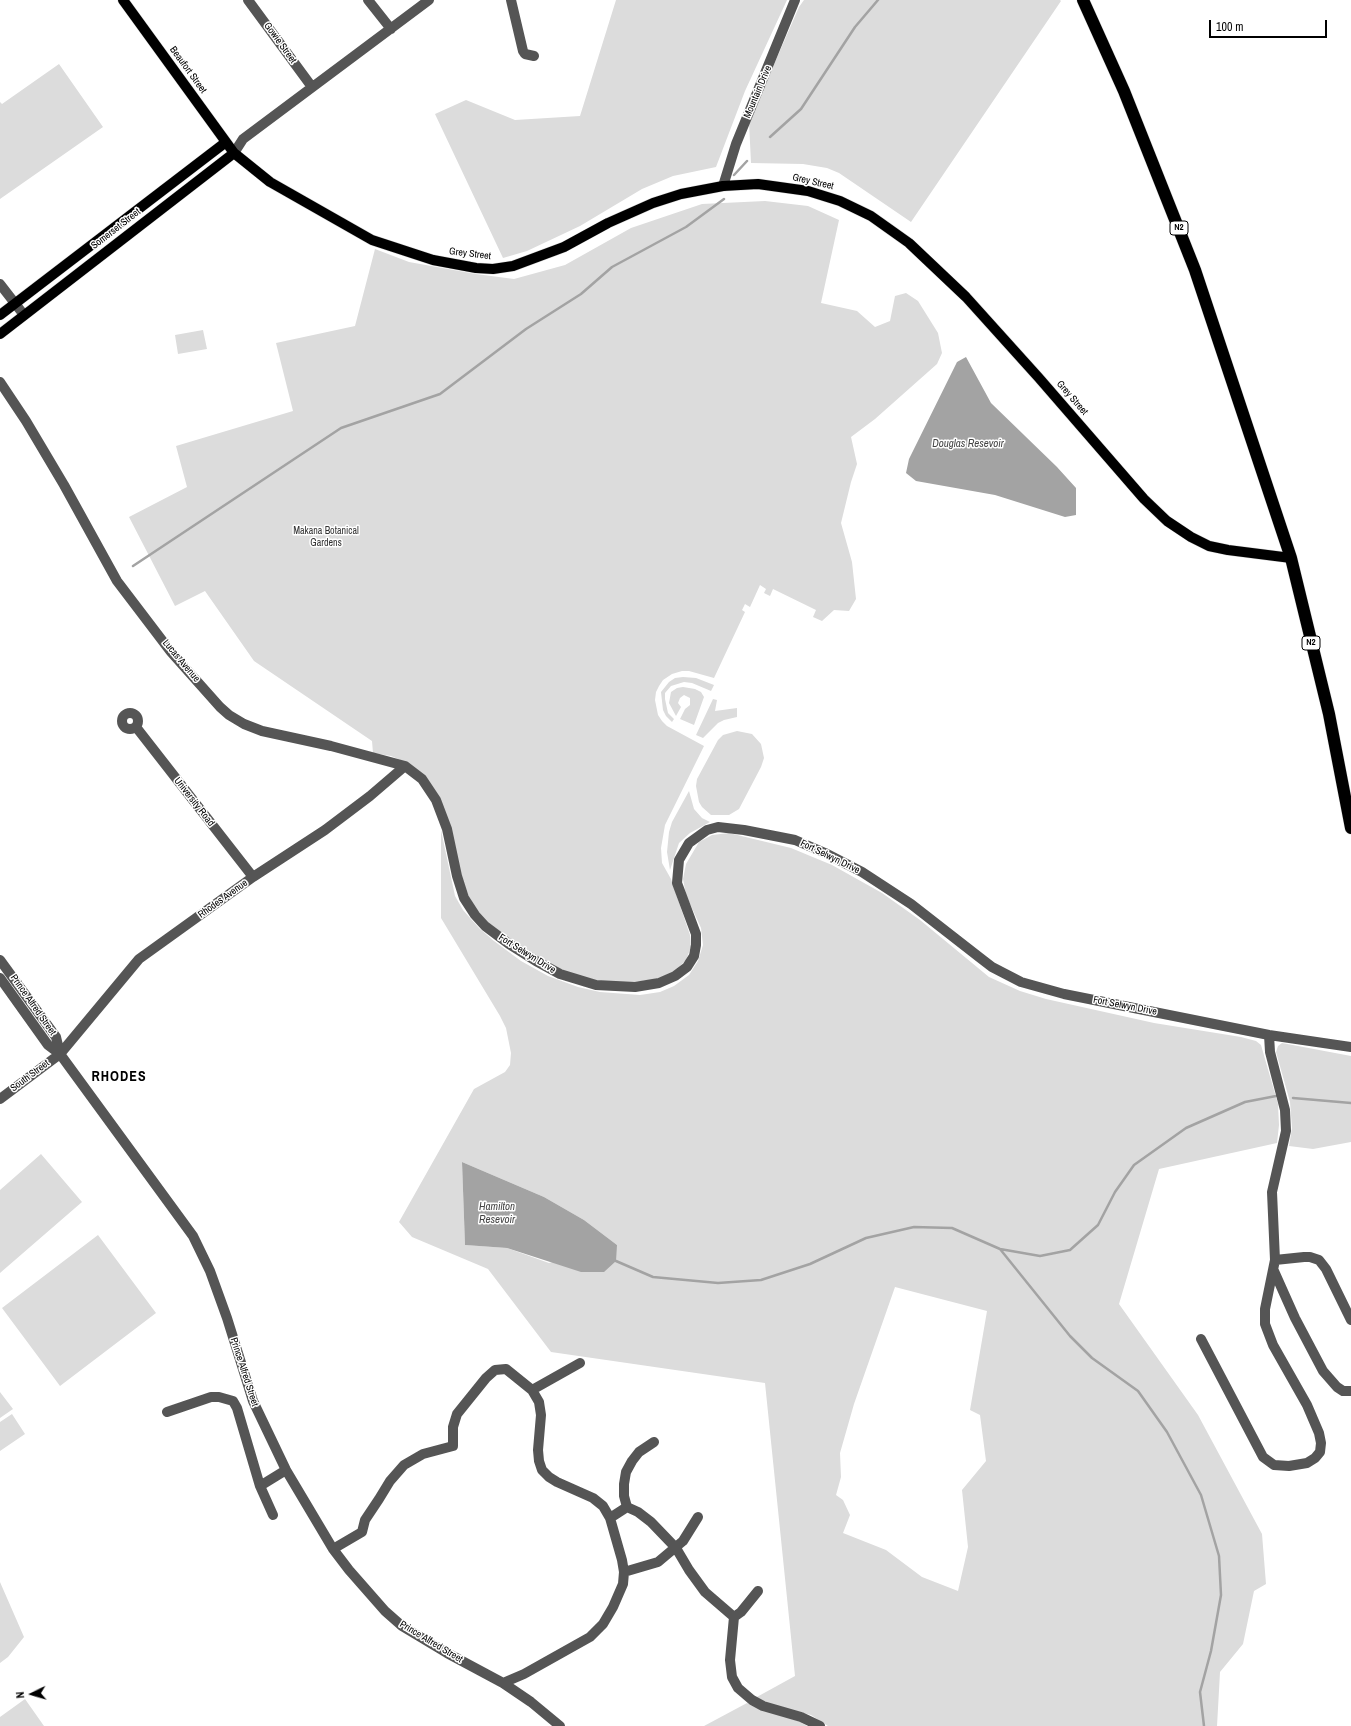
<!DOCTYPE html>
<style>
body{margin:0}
#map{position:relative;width:1351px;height:1726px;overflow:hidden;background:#fff;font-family:"Archivo Narrow",sans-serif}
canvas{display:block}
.north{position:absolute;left:12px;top:1674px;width:40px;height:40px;-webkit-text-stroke:3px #fff;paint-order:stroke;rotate:265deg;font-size:11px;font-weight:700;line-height:16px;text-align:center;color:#000}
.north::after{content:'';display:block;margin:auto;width:14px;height:18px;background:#000;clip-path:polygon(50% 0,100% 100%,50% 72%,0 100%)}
.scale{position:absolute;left:1209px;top:20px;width:118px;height:18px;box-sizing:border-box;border:2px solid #000;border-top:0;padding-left:5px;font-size:12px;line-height:14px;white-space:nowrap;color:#000;-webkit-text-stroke:3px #fff;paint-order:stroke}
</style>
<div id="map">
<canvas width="1351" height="1726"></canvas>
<div class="north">N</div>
<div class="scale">100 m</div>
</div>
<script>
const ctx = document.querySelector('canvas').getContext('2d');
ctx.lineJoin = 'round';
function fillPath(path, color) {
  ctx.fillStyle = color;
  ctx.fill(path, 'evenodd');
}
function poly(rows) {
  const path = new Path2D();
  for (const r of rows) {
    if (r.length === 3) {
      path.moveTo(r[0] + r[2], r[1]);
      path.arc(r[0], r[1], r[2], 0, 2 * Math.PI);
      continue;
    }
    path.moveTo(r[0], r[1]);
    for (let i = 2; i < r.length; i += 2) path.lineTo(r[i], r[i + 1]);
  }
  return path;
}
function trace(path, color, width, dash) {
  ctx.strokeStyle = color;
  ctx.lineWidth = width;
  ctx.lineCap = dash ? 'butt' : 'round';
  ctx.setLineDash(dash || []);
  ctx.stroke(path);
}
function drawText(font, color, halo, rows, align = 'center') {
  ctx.font = font + ' "Archivo Narrow",sans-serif';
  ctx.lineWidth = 3;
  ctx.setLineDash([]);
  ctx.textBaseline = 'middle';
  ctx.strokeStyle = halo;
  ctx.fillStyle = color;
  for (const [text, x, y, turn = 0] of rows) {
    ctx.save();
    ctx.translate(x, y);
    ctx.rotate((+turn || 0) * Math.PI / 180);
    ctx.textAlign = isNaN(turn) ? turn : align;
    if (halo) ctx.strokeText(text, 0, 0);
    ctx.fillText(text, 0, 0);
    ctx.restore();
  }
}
fillPath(poly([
 [616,0,787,0,745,91,716,167,673,176,642,189,580,226,527,251,503,258,435,114,466,100,515,120,580,116],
 [804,0,1060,0,1061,1,911,222,839,173,827,168,803,164,751,163,749,122,799,7],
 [59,64,103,127,0,199,0,102,2,104],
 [765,201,808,206,839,220,821,303,857,311,875,327,890,321,895,296,906,293,918,301,938,333,942,353,937,364,875,419,851,437,857,464,851,482,841,523,852,562,856,599,849,611,834,610,822,621,813,617,816,610,773,589,770,596,764,593,766,589,760,585,750,607,745,604,742,610,745,612,714,678,689,671,682,671,672,674,663,680,659,686,656,692,655,700,658,715,662,721,667,726,704,746,665,825,661,848,662,863,671,879,690,935,691,947,686,960,676,970,662,977,650,980,624,983,594,980,566,972,539,958,507,939,486,922,471,903,426,778,410,764,391,756,373,753,372,741,254,661,205,591,175,606,129,517,187,487,176,446,293,411,276,343,355,326,375,249,409,262,476,274,514,279,565,265,631,228,702,204],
 [203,330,207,349,178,354,175,335],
 [683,677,696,678,714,685,711,691,692,683,684,682,671,686,665,693,665,699,668,713,674,719,672,722,666,716,663,710,661,692,669,682,675,678],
 [683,687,695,689,701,692,704,697,694,725,680,719,685,709,690,705,690,698,684,695,680,698,678,703,681,707,676,716,669,703,671,692,677,688],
 [713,699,717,700,715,711,737,708,737,717,724,720,718,723,703,738,696,735],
 [737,731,752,734,761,744,764,758,761,767,739,809,729,815,711,815,702,807,699,802,696,786,697,779,718,740,723,735],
 [689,791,694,809,702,818,710,822,690,833,679,843,670,870,667,852,669,832,672,822],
 [441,830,455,896,463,910,479,928,494,941,521,961,548,976,578,987,600,992,640,995,660,992,674,986,689,975,698,961,703,945,701,928,686,895,683,879,686,864,699,842,712,835,729,833,791,848,832,865,882,893,920,920,989,977,1020,991,1046,999,1154,1023,1241,1037,1256,1041,1261,1045,1278,1104,1279,1125,1277,1143,1159,1169,1119,1304,1198,1415,1262,1534,1266,1584,1254,1591,1243,1644,1220,1672,1217,1726,828,1726,811,1715,764,1703,755,1698,795,1676,765,1383,551,1352,488,1269,412,1237,399,1222,474,1089,505,1072,510,1065,511,1053,506,1028,500,1016,441,918],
 [462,1162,544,1197,584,1220,617,1245,549,1263,507,1248,465,1245],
 [895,1287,987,1311,970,1410,980,1415,986,1461,962,1490,968,1547,958,1591,922,1577,886,1550,843,1533,850,1515,843,1500,836,1495,841,1477,840,1453,854,1404],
 [1282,1043,1351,1056,1351,1142,1313,1149,1289,1146,1292,1128,1290,1102,1276,1052,1278,1046],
 [41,1154,82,1202,0,1273,0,1190],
 [98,1235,156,1313,60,1386,2,1308],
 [0,1392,13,1409,0,1418],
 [12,1414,25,1434,0,1451,0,1422],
 [0,1582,24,1637,8,1657,0,1663],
 [25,1699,44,1726,0,1726,0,1717],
 [747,1703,798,1721,807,1726,704,1726]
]), '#dcdcdc');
fillPath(poly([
 [966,357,991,403,1057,467,1076,488,1076,515,1065,517,995,495,916,481,906,473,909,459,957,362],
 [462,1162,544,1197,584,1220,617,1245,616,1261,604,1272,581,1272,507,1248,465,1245]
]), '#a3a3a3');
trace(poly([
 [770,137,801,109,855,27,878,0],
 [734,175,747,161],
 [133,566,341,428,440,394,526,329,581,294,612,267,686,227,724,199],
 [1293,1098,1351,1103],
 [1000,1249,1070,1336,1092,1358,1138,1391,1167,1432,1201,1495,1219,1556,1221,1595,1211,1651,1200,1692,1204,1726],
 [616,1261,653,1277,718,1283,761,1280,810,1264,866,1238,914,1227,952,1228,1000,1249,1040,1256,1070,1250,1098,1225,1115,1192,1134,1165,1186,1128,1245,1102,1276,1096]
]), '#a3a3a3', 2.5);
const major = poly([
 [123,0,234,153,270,182,372,240,433,260,476,268,493,269,513,266,564,247,608,223,653,203,681,194,723,186,758,184,808,191,840,201,871,216,909,243,966,297,1039,378,1144,499,1167,521,1191,537,1209,546,1228,550,1291,558],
 [0,315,226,142],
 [0,334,234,153]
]);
const highway = poly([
 [1083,0,1124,91,1195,270,1291,558,1329,714,1351,828]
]);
trace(major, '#dbdbdb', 11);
trace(highway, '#dbdbdb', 13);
trace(poly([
 [248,0,312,87],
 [368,0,391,29],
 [511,0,523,51,525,54,534,56],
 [234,153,243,139,429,0],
 [723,186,736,144,795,0],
 [0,284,24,315],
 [0,382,26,421,64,485,117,581,171,652,220,707,229,715,244,724,262,731,331,746,405,766,422,779,436,800,447,829,457,876,464,898,475,915,485,926,509,944,536,961,560,974,596,985,635,987,659,983,675,976,687,967,694,956,696,945,696,934,677,883,679,860,689,843,707,830,718,827,744,830,795,840,825,853,862,872,911,904,979,957,992,967,1021,982,1064,994,1269,1035,1351,1047],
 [130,721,8],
 [136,727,253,877],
 [0,960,56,1037,60,1054],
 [0,978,48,1045,60,1054,193,1236,210,1271,227,1318,253,1401,286,1470,333,1549,349,1570,385,1611,402,1626,447,1653,503,1683,531,1702,560,1726],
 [0,1099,60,1054,139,959,253,877,325,830,370,796,405,766],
 [1275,1260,1304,1257,1310,1257,1319,1260,1326,1269,1351,1320],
 [1274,1271,1295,1318,1323,1371,1337,1387,1343,1391,1351,1391],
 [1201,1339,1263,1457,1274,1465,1289,1466,1307,1463,1315,1458,1320,1452,1321,1443,1319,1433,1307,1405,1273,1345,1265,1324,1265,1309,1275,1260,1272,1192,1286,1131,1285,1110,1270,1052,1269,1035],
 [532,1390,580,1363],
 [167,1412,211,1397,219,1397,233,1401,237,1408,260,1486],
 [627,1507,624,1496,624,1484,626,1472,632,1461,639,1452,654,1442],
 [273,1515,260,1486,286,1470],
 [610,1518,627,1507,638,1512,651,1522,676,1548,689,1570,705,1592,734,1617],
 [333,1549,362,1532,365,1520,379,1499,390,1481,404,1465,423,1454,453,1446,453,1427,457,1414,486,1378,495,1370,506,1369,532,1390,539,1402,541,1415,538,1450,539,1461,542,1470,549,1477,557,1482,593,1498,603,1506,610,1518,622,1560,624,1572,623,1584,613,1607,603,1624,590,1637,524,1674,503,1683],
 [624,1572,658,1562,683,1541,698,1517],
 [758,1591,741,1612,734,1617,730,1660,732,1677,738,1688,752,1700,763,1706,801,1717,820,1726]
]), '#555', 10);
trace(major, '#000', 10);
trace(highway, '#000', 12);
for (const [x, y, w] of [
 [1179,228,18],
 [1311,643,18]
]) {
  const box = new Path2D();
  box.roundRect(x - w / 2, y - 7, w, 14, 3);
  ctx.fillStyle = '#fff';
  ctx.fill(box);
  trace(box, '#000', 1);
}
drawText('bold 9px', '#000', null, [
 ["N2",1179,228],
 ["N2",1311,643]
]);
drawText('10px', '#000', '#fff', [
 ["Gowie Street",280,43,54],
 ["Beaufort Street",188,70,54],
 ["Mountain Drive",758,92,-67],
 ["Grey Street",813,182,13],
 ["Somerset Street",116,229,-38],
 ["Grey Street",470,254,7],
 ["Grey Street",1072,398,49],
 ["Lucas Avenue",181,661,50],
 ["University Road",194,802,52],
 ["Fort Selwyn Drive",830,857,26],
 ["Rhodes Avenue",223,899,-36],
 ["Fort Selwyn Drive",527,954,32],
 ["Prince Alfred Street",33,1005,55],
 ["Fort Selwyn Drive",1125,1006,11],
 ["South Street",30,1076,-37],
 ["Prince Alfred Street",244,1372,72],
 ["Prince Alfred Street",431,1642,31]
]);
drawText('10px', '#333', '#fff', [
 ["Makana Botanical",326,531],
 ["Gardens",326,543]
]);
drawText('italic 11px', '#444', '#fff', [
 ["Douglas Resevoir",968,444],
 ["Hamilton",497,1207],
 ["Resevoir",497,1220]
]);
ctx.letterSpacing = '1px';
drawText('bold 14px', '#000', '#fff', [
 ["RHODES",119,1077]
]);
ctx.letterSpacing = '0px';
</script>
